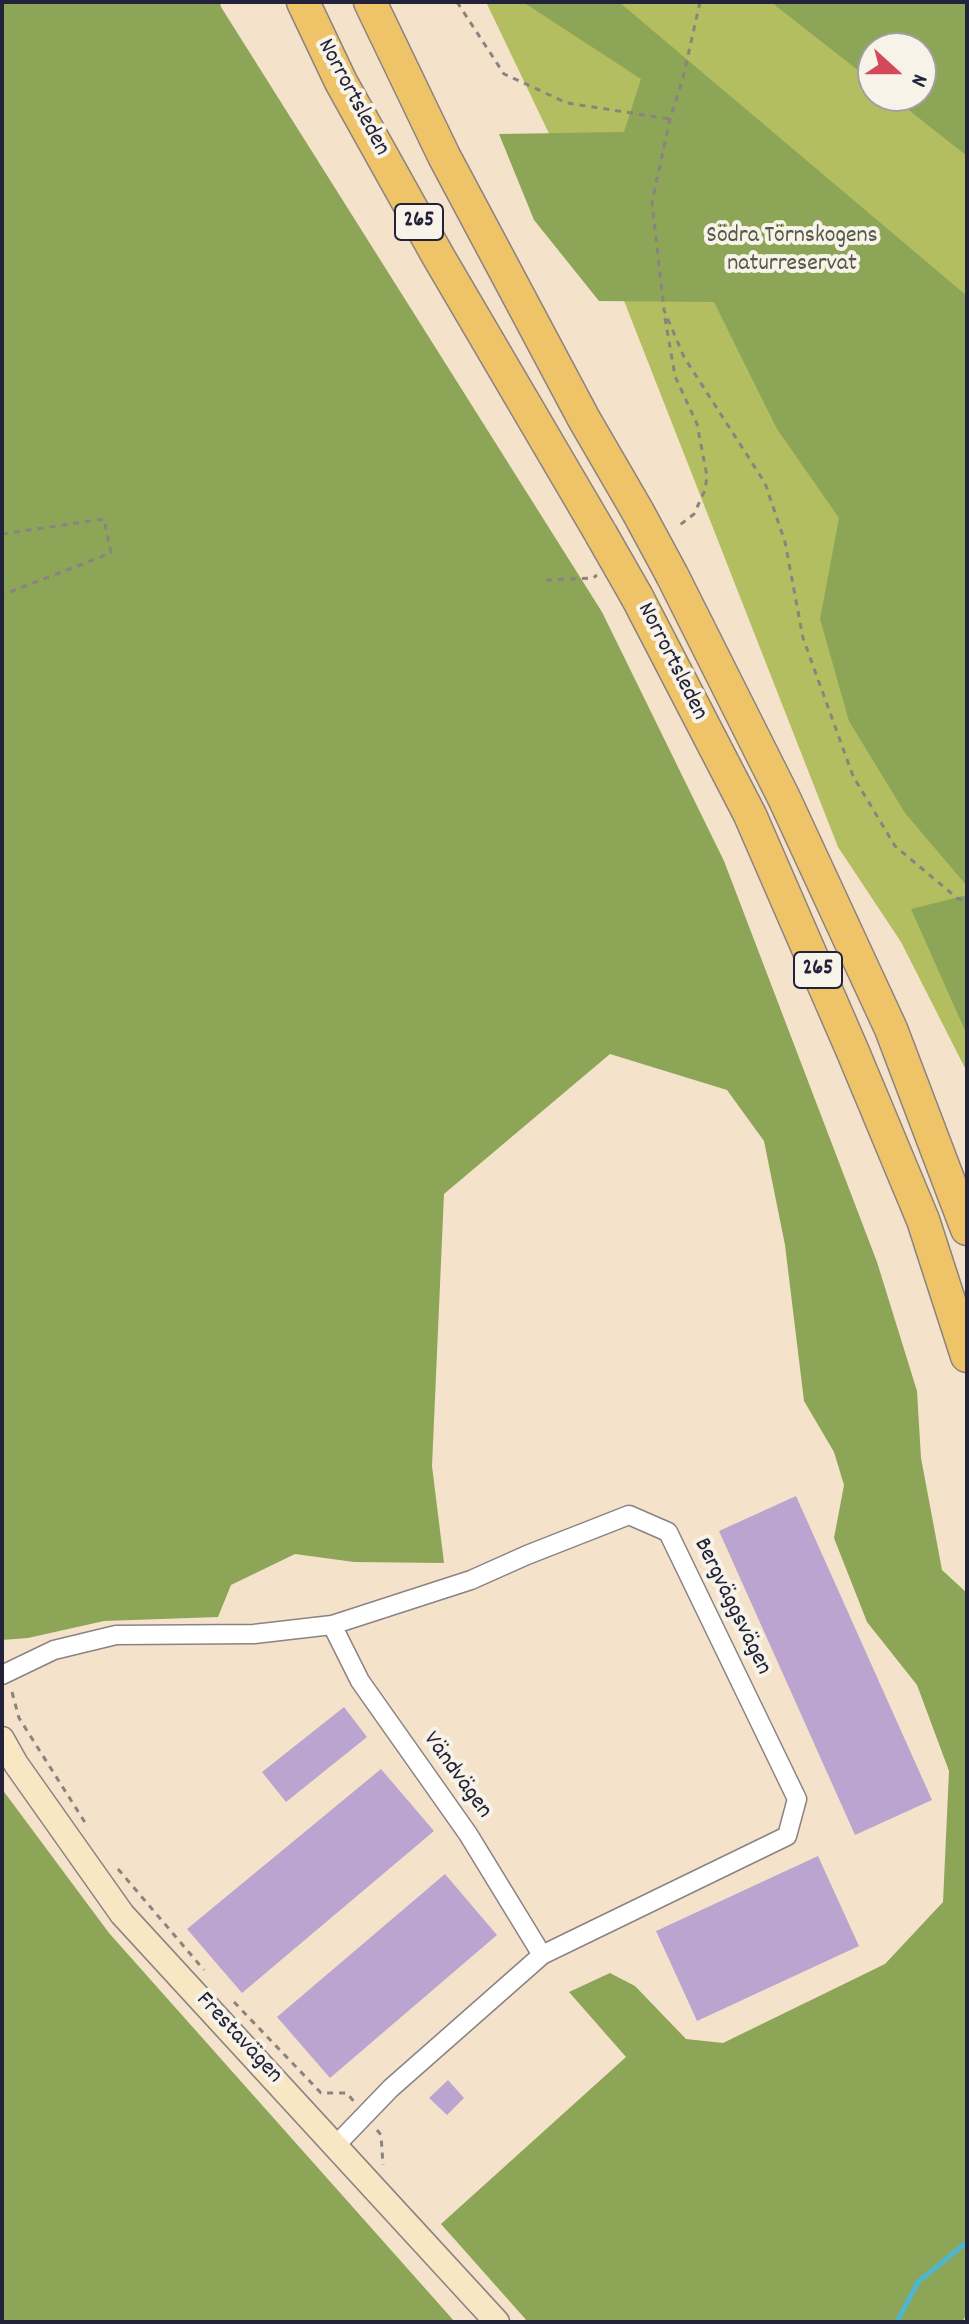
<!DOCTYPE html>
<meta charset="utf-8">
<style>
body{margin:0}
#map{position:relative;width:969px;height:2324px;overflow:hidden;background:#f4e3ca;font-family:Dekko,sans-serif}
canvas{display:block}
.frame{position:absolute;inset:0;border:4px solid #22223b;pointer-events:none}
.north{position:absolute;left:857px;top:32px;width:80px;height:80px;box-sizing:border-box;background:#f7f3e8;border:2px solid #a29fa3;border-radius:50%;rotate:111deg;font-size:22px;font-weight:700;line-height:32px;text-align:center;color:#22223b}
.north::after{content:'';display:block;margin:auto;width:28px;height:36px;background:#d1495b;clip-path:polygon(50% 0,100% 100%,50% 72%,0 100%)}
</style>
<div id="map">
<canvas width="969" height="2324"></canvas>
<div class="frame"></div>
<div class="north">N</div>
</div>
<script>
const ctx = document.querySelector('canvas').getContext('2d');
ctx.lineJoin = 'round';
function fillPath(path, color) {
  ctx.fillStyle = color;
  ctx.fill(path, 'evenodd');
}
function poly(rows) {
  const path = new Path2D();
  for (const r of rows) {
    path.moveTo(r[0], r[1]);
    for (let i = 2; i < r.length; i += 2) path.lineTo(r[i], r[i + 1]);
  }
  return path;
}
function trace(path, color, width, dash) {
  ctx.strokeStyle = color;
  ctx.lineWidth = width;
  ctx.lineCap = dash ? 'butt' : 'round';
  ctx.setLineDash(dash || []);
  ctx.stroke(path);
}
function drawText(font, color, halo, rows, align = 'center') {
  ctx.font = font + ' Dekko,sans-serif';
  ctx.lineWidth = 8;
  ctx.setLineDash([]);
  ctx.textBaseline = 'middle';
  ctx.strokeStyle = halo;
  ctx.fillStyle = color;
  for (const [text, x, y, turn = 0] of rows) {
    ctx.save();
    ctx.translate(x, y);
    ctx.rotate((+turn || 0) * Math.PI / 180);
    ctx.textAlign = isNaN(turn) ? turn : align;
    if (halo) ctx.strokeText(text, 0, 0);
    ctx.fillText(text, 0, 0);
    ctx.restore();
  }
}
fillPath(poly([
 [486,2,967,2,967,1072,901,942,838,847,601,242],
 [873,48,921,48,921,96,873,96]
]), '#b2be5f');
fillPath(poly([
 [2,2,220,2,221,7,602,612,724,861,877,1262,917,1391,921,1458,942,1570,967,1593,967,2314,962,2322,528,2322,441,2224,626,2057,569,1992,610,1973,635,1986,686,2039,723,2043,885,1964,943,1902,949,1771,917,1685,867,1622,834,1538,844,1485,834,1452,804,1401,785,1245,764,1141,727,1090,610,1054,444,1194,432,1466,444,1563,354,1562,295,1554,231,1585,218,1617,104,1621,28,1638,2,1640],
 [523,2,619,2,967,296,967,886,905,813,849,721,820,619,839,518,777,429,714,302,599,301,534,220,499,134,624,132,641,79],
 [771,2,967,2,967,156,891,96,921,96,921,48,873,48,873,82],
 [967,895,967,1035,911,909],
 [2,1789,109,1933,455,2322,2,2322]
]), '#8da556');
trace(poly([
 [897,2322,918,2282,967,2242]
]), '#4fb6cd', 5);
fillPath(poly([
 [796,1496,932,1800,855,1835,719,1531],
 [344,1707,367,1737,286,1802,262,1772],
 [381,1769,434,1831,242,1993,187,1929],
 [818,1856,859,1946,697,2021,656,1931],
 [445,1874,497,1935,330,2078,277,2017],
 [448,2080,464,2098,447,2115,429,2098]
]), '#bba4d0');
const street = poly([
 [332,1625,360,1681,468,1834,542,1955],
 [2,1675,54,1650,116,1635,254,1634,332,1625,471,1580,527,1555,629,1515,668,1532,797,1799,787,1836,542,1955,391,2088,336,2145]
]);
const secondary = poly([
 [2,1739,16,1764,122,1914,497,2322]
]);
const highway = poly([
 [303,2,341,82,438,256,601,534],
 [370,2,444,156,584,419,638,512],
 [672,575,784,798,891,1029,967,1229],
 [637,597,750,815,853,1052,923,1220,967,1356]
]);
trace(street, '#8b8282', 21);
trace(secondary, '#8b8282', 27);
trace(highway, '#8b8282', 35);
trace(poly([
 [457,2,504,74,567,103,670,119],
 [700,2,683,78,670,119,652,202,664,310,684,357,765,483,785,542,803,638,853,776,895,846,957,898,967,902],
 [665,318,675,376,697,424,707,476,705,490,694,514,676,528],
 [2,534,104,519,111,553,2,595],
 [546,580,593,578,597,575],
 [12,1692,19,1718,86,1824],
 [118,1869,204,1970],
 [234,2002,321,2093,347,2093,355,2103],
 [377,2130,381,2135,383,2165]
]), '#8b8282', 3, [6, 6]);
trace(street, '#fff', 18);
trace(secondary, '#f9e7c3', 24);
trace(highway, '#efc469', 32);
const highwayBridge = poly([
 [638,512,672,575],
 [601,534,637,597]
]);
trace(highwayBridge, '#8b8282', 35, []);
trace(highwayBridge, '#efc469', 32);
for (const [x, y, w] of [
 [419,222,48],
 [818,970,48]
]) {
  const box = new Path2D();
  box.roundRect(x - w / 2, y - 18, w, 36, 6);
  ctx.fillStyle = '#f7f3e8';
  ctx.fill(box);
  trace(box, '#22223b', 2);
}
drawText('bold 22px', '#22223b', null, [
 ["265",419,222],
 ["265",818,970]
]);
drawText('24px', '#22223b', '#f7f3e8', [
 ["Norrortsleden",352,98,62],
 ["Norrortsleden",671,662,63],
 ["Bergväggsvägen",731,1607,64],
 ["Vändvägen",456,1776,54],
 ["Frestavägen",238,2039,47]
]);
drawText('24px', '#545948', '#f7f3e8', [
 ["Södra Törnskogens",792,238],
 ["naturreservat",792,266]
]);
</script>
